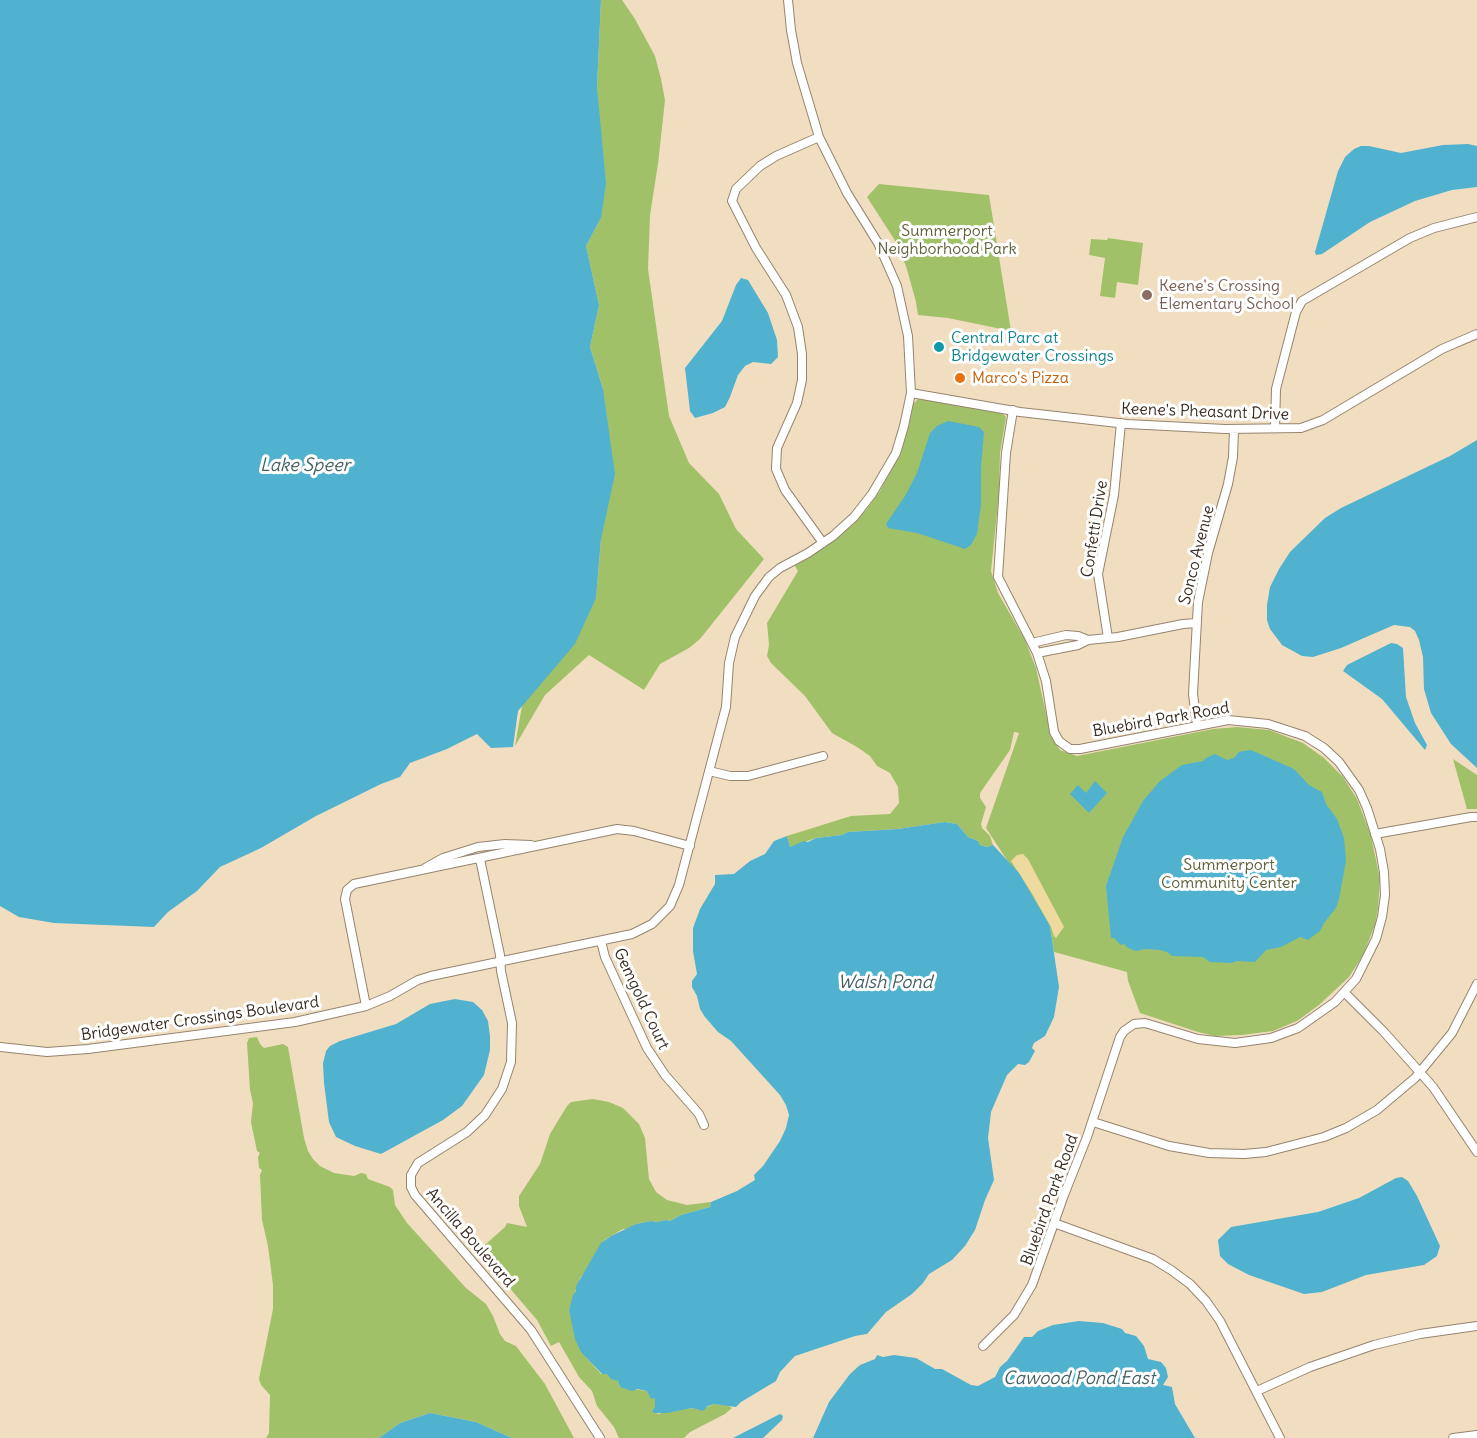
<!DOCTYPE html>
<style>
body{margin:0}
canvas{display:block;background:#f1dec0}
</style>
<canvas width="1477" height="1438"></canvas>
<script>
const ctx = document.querySelector('canvas').getContext('2d');
ctx.lineJoin = 'round';
function fillPath(path, color) {
  ctx.fillStyle = color;
  ctx.fill(path, 'evenodd');
}
function poly(rows) {
  const path = new Path2D();
  for (const r of rows) {
    path.moveTo(r[0], r[1]);
    for (let i = 2; i < r.length; i += 2) path.lineTo(r[i], r[i + 1]);
  }
  return path;
}
function trace(path, color, width, dash) {
  ctx.strokeStyle = color;
  ctx.lineWidth = width;
  ctx.lineCap = dash ? 'butt' : 'round';
  ctx.setLineDash(dash || []);
  ctx.stroke(path);
}
function drawText(font, color, halo, rows, align = 'center') {
  ctx.font = font + ' Delius,sans-serif';
  ctx.lineWidth = 6;
  ctx.setLineDash([]);
  ctx.textBaseline = 'middle';
  ctx.strokeStyle = halo;
  ctx.fillStyle = color;
  for (const [text, x, y, turn = 0] of rows) {
    ctx.save();
    ctx.translate(x, y);
    ctx.rotate((+turn || 0) * Math.PI / 180);
    ctx.textAlign = isNaN(turn) ? turn : align;
    if (halo) ctx.strokeText(text, 0, 0);
    ctx.fillText(text, 0, 0);
    ctx.restore();
  }
}
fillPath(poly([
 [601,0,622,0,635,19,655,56,661,79,665,100,658,164,650,215,648,269,669,416,689,463,719,494,736,529,764,559,700,639,689,648,660,664,644,690,589,655,545,695,515,746,523,700,596,598,601,539,603,389,590,347,599,305,586,246,601,218,597,87],
 [879,184,989,195,1011,331,948,318,918,315,916,302,906,266,894,239,867,197],
 [1108,238,1143,243,1138,285,1117,282,1115,298,1100,296,1105,258,1089,255,1091,239,1107,240],
 [924,398,1002,413,1006,417,1000,453,999,494,991,571,998,593,1025,640,1036,668,1051,736,1060,750,1077,756,1213,729,1237,727,1269,730,1303,743,1324,758,1343,777,1357,799,1371,836,1380,879,1378,908,1375,925,1363,955,1349,977,1319,1005,1297,1021,1273,1031,1242,1035,1215,1036,1198,1032,1140,1013,1128,981,1127,972,1054,952,1050,926,986,828,1019,733,1014,732,1010,750,980,793,980,798,986,807,981,824,982,828,990,836,993,845,987,847,980,845,978,841,968,837,957,824,945,822,898,829,848,832,842,835,816,838,790,847,787,836,851,816,890,814,899,803,898,787,890,773,877,766,870,756,857,747,832,733,805,696,771,663,767,656,769,645,767,623,798,571,794,564,822,549,845,531,866,510,880,491,898,457,909,424,913,404,918,399],
 [1453,759,1477,775,1477,809,1467,809],
 [257,1037,260,1044,264,1048,283,1044,288,1047,304,1138,308,1151,313,1159,320,1166,334,1173,354,1176,361,1173,366,1174,368,1179,390,1187,393,1190,395,1205,407,1223,466,1288,486,1304,493,1316,500,1334,505,1341,516,1346,545,1384,574,1438,512,1438,476,1422,430,1413,400,1423,379,1438,266,1438,269,1433,270,1395,261,1385,259,1379,273,1309,273,1285,268,1246,262,1220,260,1175,262,1170,259,1168,258,1157,260,1153,257,1151,251,1122,253,1103,250,1090,247,1043,249,1038],
 [593,1099,609,1102,623,1108,639,1124,645,1138,649,1179,656,1192,667,1200,687,1205,711,1202,710,1207,681,1215,670,1221,666,1220,657,1222,651,1221,636,1224,629,1229,623,1229,606,1239,602,1243,587,1269,580,1278,569,1310,579,1347,586,1357,601,1374,607,1374,618,1381,620,1387,647,1391,651,1398,655,1398,657,1414,692,1408,700,1410,714,1404,727,1405,732,1408,725,1414,690,1432,684,1438,619,1438,614,1427,597,1406,592,1391,579,1377,559,1342,551,1346,537,1320,478,1251,505,1227,507,1223,527,1227,519,1206,519,1196,540,1164,550,1134,567,1106,571,1102]
]), '#a1c169');
fillPath(poly([
 [1023,854,1028,859,1064,927,1056,938,1054,936,1051,927,1031,892,1011,861,1017,855]
]), '#eeda9e');
fillPath(poly([
 [0,0,601,0,597,87,606,183,601,218,586,246,599,305,590,347,603,389,615,474,601,539,596,598,575,644,518,711,513,747,491,748,477,734,447,749,410,763,400,777,381,784,316,816,261,848,220,867,197,891,168,912,154,927,54,923,19,917,0,906],
 [1468,144,1477,146,1477,187,1452,190,1415,201,1370,222,1322,254,1316,255,1315,252,1338,171,1345,157,1354,149,1361,146,1369,146,1401,153,1443,145],
 [741,278,748,280,768,313,777,340,778,357,771,364,753,362,745,366,738,375,730,397,725,407,713,413,695,418,690,411,685,368,722,321,736,285],
 [948,421,979,427,984,432,981,468,981,505,977,534,971,545,965,549,917,533,888,528,886,524,905,496,917,473,930,433,937,426],
 [1477,440,1477,768,1451,744,1431,713,1424,689,1423,657,1419,640,1415,631,1410,627,1394,625,1341,648,1313,657,1302,656,1282,645,1270,629,1267,620,1267,605,1270,587,1279,569,1290,552,1325,518,1341,508,1450,456],
 [1391,643,1397,644,1403,648,1406,697,1415,723,1427,745,1425,750,1382,699,1343,671,1347,665],
 [1251,750,1294,769,1309,785,1322,792,1326,804,1337,819,1344,838,1346,861,1339,899,1336,908,1324,923,1320,931,1308,940,1300,937,1281,947,1266,950,1255,962,1237,961,1231,963,1210,962,1203,957,1172,956,1167,952,1160,950,1146,949,1136,951,1128,948,1124,944,1121,945,1114,938,1111,938,1106,886,1123,837,1143,801,1160,781,1182,765,1203,761,1206,758,1215,754,1227,760,1234,758,1239,752],
 [1095,781,1107,793,1089,813,1070,794,1078,785,1086,793],
 [945,822,957,824,968,837,978,841,980,845,987,847,993,845,1019,873,1050,926,1059,987,1054,1017,1045,1036,1034,1043,1032,1048,1035,1051,1029,1062,1025,1065,1018,1064,1007,1075,991,1112,988,1138,994,1180,985,1200,975,1230,965,1246,952,1260,929,1274,923,1283,912,1294,886,1312,867,1334,855,1336,795,1356,780,1372,776,1381,741,1402,736,1407,714,1404,708,1406,703,1411,692,1408,667,1413,654,1413,652,1411,655,1407,655,1398,651,1399,647,1391,637,1389,632,1391,620,1387,618,1381,611,1379,607,1374,602,1374,581,1352,575,1339,569,1310,573,1295,576,1291,576,1286,601,1243,611,1236,636,1224,651,1221,657,1222,666,1220,670,1221,681,1215,710,1207,711,1202,737,1191,755,1180,754,1175,763,1166,780,1141,786,1128,789,1115,786,1105,780,1095,731,1041,718,1032,705,1017,700,1009,697,996,692,987,692,981,697,974,693,951,693,928,700,909,715,884,715,875,734,874,750,861,765,854,774,841,787,836,790,847,804,841,808,842,816,838,842,835,848,832,898,829],
 [455,999,473,1002,482,1010,488,1021,490,1036,490,1050,484,1075,462,1106,443,1120,381,1154,355,1146,336,1137,329,1122,324,1083,323,1063,326,1051,330,1046,340,1041,396,1024,430,1004],
 [1402,1177,1408,1181,1417,1196,1440,1246,1437,1256,1424,1265,1366,1275,1322,1292,1304,1294,1249,1275,1228,1264,1220,1256,1218,1240,1231,1227,1318,1212,1359,1198,1396,1178],
 [1079,1321,1103,1323,1122,1329,1125,1333,1136,1336,1144,1346,1148,1359,1161,1362,1166,1368,1168,1377,1163,1385,1172,1387,1175,1404,1195,1438,813,1438,829,1402,850,1374,860,1365,875,1359,877,1355,883,1357,894,1355,916,1358,935,1369,942,1369,971,1385,978,1386,995,1377,1000,1367,1007,1361,1024,1337,1032,1337,1038,1331,1053,1325],
 [430,1413,476,1422,512,1438,379,1438,400,1423],
 [780,1414,783,1416,782,1420,763,1438,733,1438]
]), '#50b2cf');
const minor = poly([
 [819,137,776,156,760,166,736,189,732,201,756,248,786,295,798,327,802,354,802,380,797,403,777,448,776,469,785,490,823,543],
 [911,393,1020,412,1127,424,1225,429,1301,428,1323,420,1442,349,1477,334],
 [1275,428,1276,389,1296,312,1302,301,1410,238,1434,228,1477,217],
 [1108,638,1098,574,1114,495,1121,423],
 [1032,643,1066,635,1078,636,1088,640],
 [1037,653,1078,645,1088,640,1118,637,1183,624,1196,623],
 [1197,725,1193,694,1198,602,1208,553,1228,484,1233,457,1234,429],
 [709,771,730,776,748,776,823,756],
 [1375,834,1471,817,1477,817],
 [480,859,500,955,501,971,512,1023,511,1062,502,1089,485,1115,467,1132,418,1163,411,1175,411,1187,415,1195,531,1330,600,1438],
 [425,868,443,858,478,847,505,844,531,845],
 [601,941,605,957,647,1048,665,1075,699,1114,704,1125],
 [1345,993,1384,1032,1433,1087,1477,1152],
 [366,1006,345,899,347,890,354,884,617,829,634,831,690,846],
 [0,1047,47,1052,88,1049,295,1022,366,1006,390,996,418,980,431,976,632,934,652,924,670,906,679,885,726,707,729,663,735,637,755,596,769,577,780,568,808,553,833,536,854,517,872,494,896,453,904,426,911,393,908,336,897,286,878,243,847,193,819,137,797,63,791,30,788,0],
 [1093,1122,1169,1146,1209,1153,1244,1154,1266,1152,1324,1137,1346,1128,1377,1110,1415,1078,1452,1033,1477,984],
 [1054,1223,1153,1259,1171,1270,1190,1284,1206,1301,1220,1321,1280,1438],
 [983,1346,1014,1315,1032,1285,1064,1195,1087,1137,1120,1037,1124,1031,1134,1024,1145,1023,1198,1039,1235,1043,1271,1038,1298,1028,1335,1002,1356,979,1376,939,1382,917,1385,895,1384,872,1380,849,1367,808,1359,790,1339,762,1324,748,1305,736,1268,724,1228,720,1080,749,1070,749,1059,741,1054,732,1046,681,1037,653,998,577,1006,453,1013,410],
 [1257,1391,1310,1367,1374,1345,1420,1334,1477,1326],
 [1453,1438,1477,1435]
]);
trace(minor, '#96846f', 10);
trace(minor, '#fff', 8);
for (const [x, y, r, color] of [
 [1147,295,6,"#8d6e63"],
 [939,347,6,"#0f9aa8"],
 [960,378,6,"#e8710a"]
]) {
  const dot = new Path2D();
  dot.arc(x, y, r, 0, 2 * Math.PI);
  ctx.fillStyle = color;
  ctx.fill(dot);
  trace(dot, '#fff', 2);
}
drawText('16px', '#5f5f38', '#fff', [
 ["Summerport",947,231],
 ["Neighborhood Park",947,249],
 ["Summerport",1229,865],
 ["Community Center",1229,883]
]);
drawText('16px', '#785e54', '#fff', [
 ["Keene's Crossing",1159,286],
 ["Elementary School",1159,304]
], 'left');
drawText('16px', '#0d838f', '#fff', [
 ["Central Parc at",951,338],
 ["Bridgewater Crossings",951,356]
], 'left');
drawText('16px', '#c56008', '#fff', [
 ["Marco's Pizza",972,378]
], 'left');
drawText('16px', '#3b2a1e', '#fff', [
 ["Keene's Pheasant Drive",1205,412,2],
 ["Confetti Drive",1095,529,-81],
 ["Sonco Avenue",1197,555,-76],
 ["Bluebird Park Road",1161,720,-10],
 ["Gemgold Court",641,999,65],
 ["Bridgewater Crossings Boulevard",200,1019,-8],
 ["Bluebird Park Road",1050,1200,-70],
 ["Ancilla Boulevard",470,1238,49]
]);
drawText('italic 18px', '#436065', '#fff', [
 ["Lake Speer",305,466],
 ["Walsh Pond",885,983],
 ["Cawood Pond East",1079,1379]
]);
</script>
